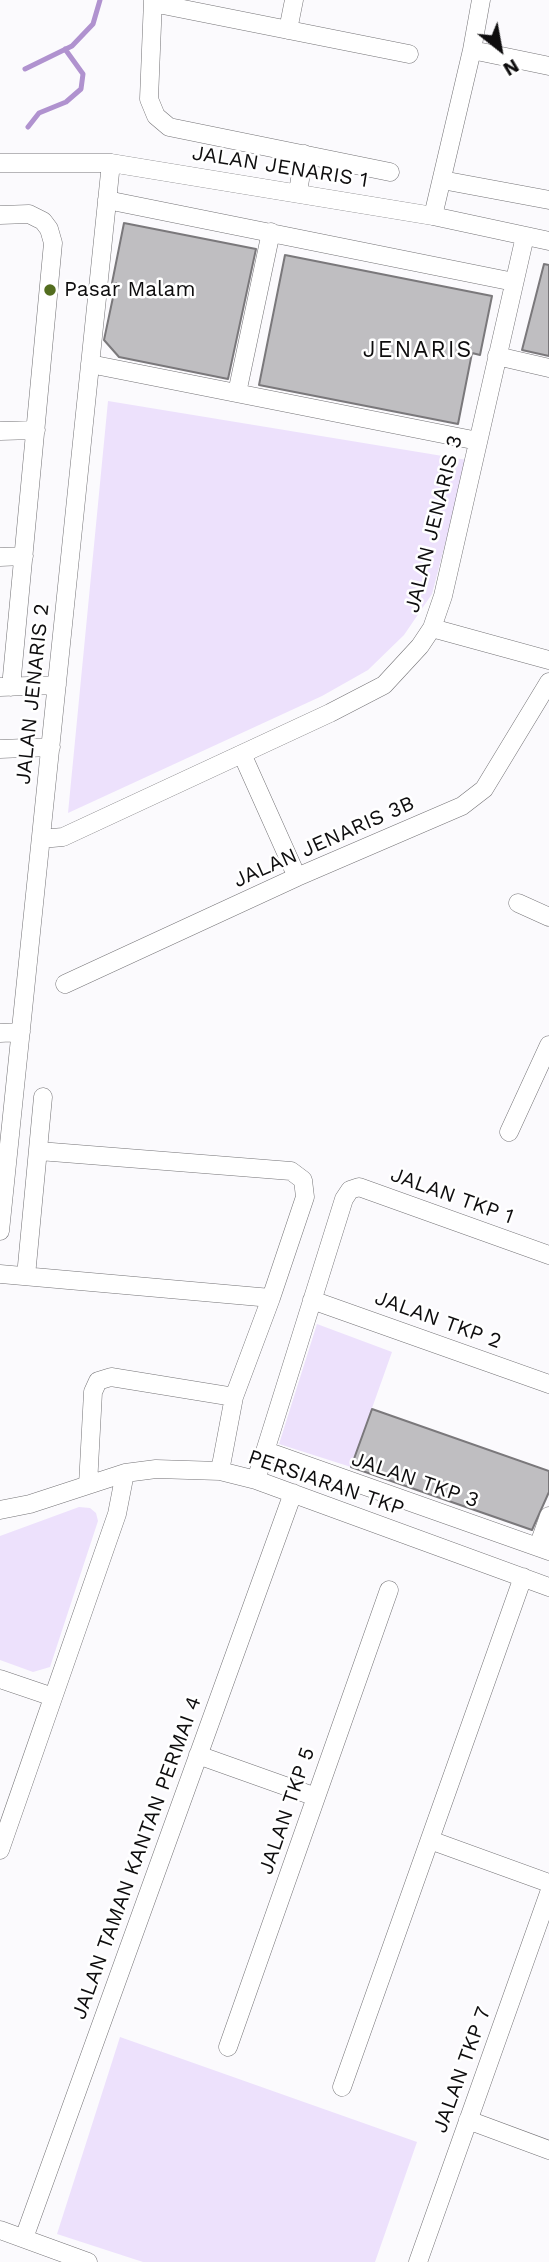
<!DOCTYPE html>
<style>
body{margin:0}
#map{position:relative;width:549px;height:2262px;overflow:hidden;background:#fbfafd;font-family:"Work Sans",sans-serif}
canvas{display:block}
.north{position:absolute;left:465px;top:14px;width:70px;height:70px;-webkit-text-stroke:5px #fff;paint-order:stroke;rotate:149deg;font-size:19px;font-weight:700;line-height:28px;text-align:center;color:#0e0d0e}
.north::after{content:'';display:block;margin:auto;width:24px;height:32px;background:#0e0d0e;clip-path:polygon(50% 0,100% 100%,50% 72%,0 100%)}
</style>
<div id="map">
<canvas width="549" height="2262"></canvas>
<div class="north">N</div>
</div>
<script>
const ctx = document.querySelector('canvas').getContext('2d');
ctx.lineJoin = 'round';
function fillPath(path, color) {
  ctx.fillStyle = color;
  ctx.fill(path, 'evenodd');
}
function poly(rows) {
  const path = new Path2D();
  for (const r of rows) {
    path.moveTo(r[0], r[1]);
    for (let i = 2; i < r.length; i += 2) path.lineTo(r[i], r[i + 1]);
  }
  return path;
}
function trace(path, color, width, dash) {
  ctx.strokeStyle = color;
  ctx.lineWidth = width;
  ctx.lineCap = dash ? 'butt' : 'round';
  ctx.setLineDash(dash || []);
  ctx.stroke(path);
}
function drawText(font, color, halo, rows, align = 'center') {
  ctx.font = font + ' "Work Sans",sans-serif';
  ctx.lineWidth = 5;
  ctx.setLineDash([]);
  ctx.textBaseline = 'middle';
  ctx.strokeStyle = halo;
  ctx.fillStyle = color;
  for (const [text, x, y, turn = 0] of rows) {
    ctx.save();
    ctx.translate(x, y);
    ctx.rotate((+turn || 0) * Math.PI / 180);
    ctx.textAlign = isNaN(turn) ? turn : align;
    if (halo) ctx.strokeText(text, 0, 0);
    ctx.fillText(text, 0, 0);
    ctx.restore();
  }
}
fillPath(poly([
 [108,401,467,460,432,594,404,635,368,670,322,696,68,813],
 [317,1324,392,1352,351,1467,279,1444],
 [79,1507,90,1508,96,1513,98,1521,50,1667,33,1672,0,1660,0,1536],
 [120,2037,417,2142,375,2262,143,2262,57,2234]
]), '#ede1fc');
trace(poly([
 [25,69,72,46,93,24,100,0],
 [28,127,39,113,66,102,81,89,83,74,65,49]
]), '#b092cf', 5);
const building = poly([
 [124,223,256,249,228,379,119,357,104,340,116,283,112,283,124,223],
 [285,255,492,296,480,355,472,353,458,424,259,385,285,255],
 [544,264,549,265,549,356,522,350,544,264],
 [372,1409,549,1471,549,1492,532,1530,351,1467,372,1409]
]);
fillPath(building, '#bfbec1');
trace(building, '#7a787b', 2);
const minor = poly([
 [153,0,149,99,156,116,169,127,390,172],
 [153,3,409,54],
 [288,30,294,0],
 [472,50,549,66],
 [0,163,111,163,433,216,549,241],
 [442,180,549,200],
 [298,192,304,154],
 [107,200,514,282],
 [0,215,29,214,43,221,49,229,53,243,11,687],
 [433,216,472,50,481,0],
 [497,356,549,368],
 [90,364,478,441],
 [237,393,271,232],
 [0,431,36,430],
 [0,557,24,556],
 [432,628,549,660],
 [0,687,57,685],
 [0,749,51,747],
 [242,754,297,877],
 [41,839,63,837,330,713,384,685,420,646,432,628,443,596,525,236],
 [518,903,549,917],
 [65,984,297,877,462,806,484,789,549,682],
 [0,1033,21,1032],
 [509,1132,549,1045],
 [39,1151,291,1171,303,1180,305,1197,271,1298,234,1397,220,1471],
 [0,1231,111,163],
 [0,1274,271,1298],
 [26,1276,43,1097],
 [312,1300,549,1384],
 [266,1451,549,1551],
 [256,1480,344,1199,350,1190,359,1187,549,1255],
 [88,1485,93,1392,98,1381,111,1377,234,1397],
 [0,1510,30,1504,125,1473,156,1469,220,1471,256,1480,549,1587],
 [538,1547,549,1516],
 [0,1679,53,1697],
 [198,1755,316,1797],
 [430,1840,549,1883],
 [0,1850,117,1514,125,1473],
 [228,2047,389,1590],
 [342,2087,523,1577],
 [468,2120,549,2150],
 [0,2230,88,2262],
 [24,2238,293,1493],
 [418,2262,549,1893]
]);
trace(minor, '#747376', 19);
trace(minor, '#fff', 18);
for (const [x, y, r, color] of [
 [50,290,7,"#536d1f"]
]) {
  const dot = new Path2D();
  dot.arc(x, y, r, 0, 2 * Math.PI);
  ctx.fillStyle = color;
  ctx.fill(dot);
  trace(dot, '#fff', 2.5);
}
drawText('21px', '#0e0d0e', '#fff', [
 ["JALAN JENARIS 1",280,167,9],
 ["JALAN JENARIS 3",434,524,-76],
 ["JALAN JENARIS 2",33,694,-84],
 ["JALAN JENARIS 3B",324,842,-24],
 ["JALAN TKP 1",452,1196,20],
 ["JALAN TKP 2",438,1320,20],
 ["JALAN TKP 3",415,1480,19],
 ["PERSIARAN TKP",326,1483,19],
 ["JALAN TKP 5",287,1811,-71],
 ["JALAN TAMAN KANTAN PERMAI 4",137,1858,-70],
 ["JALAN TKP 7",462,2070,-70]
]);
drawText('21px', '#0e0d0e', '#fff', [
 ["Pasar Malam",64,290]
], 'left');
ctx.letterSpacing = '2px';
drawText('23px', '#0e0d0e', '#fff', [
 ["JENARIS",418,350]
]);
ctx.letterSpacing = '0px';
</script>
